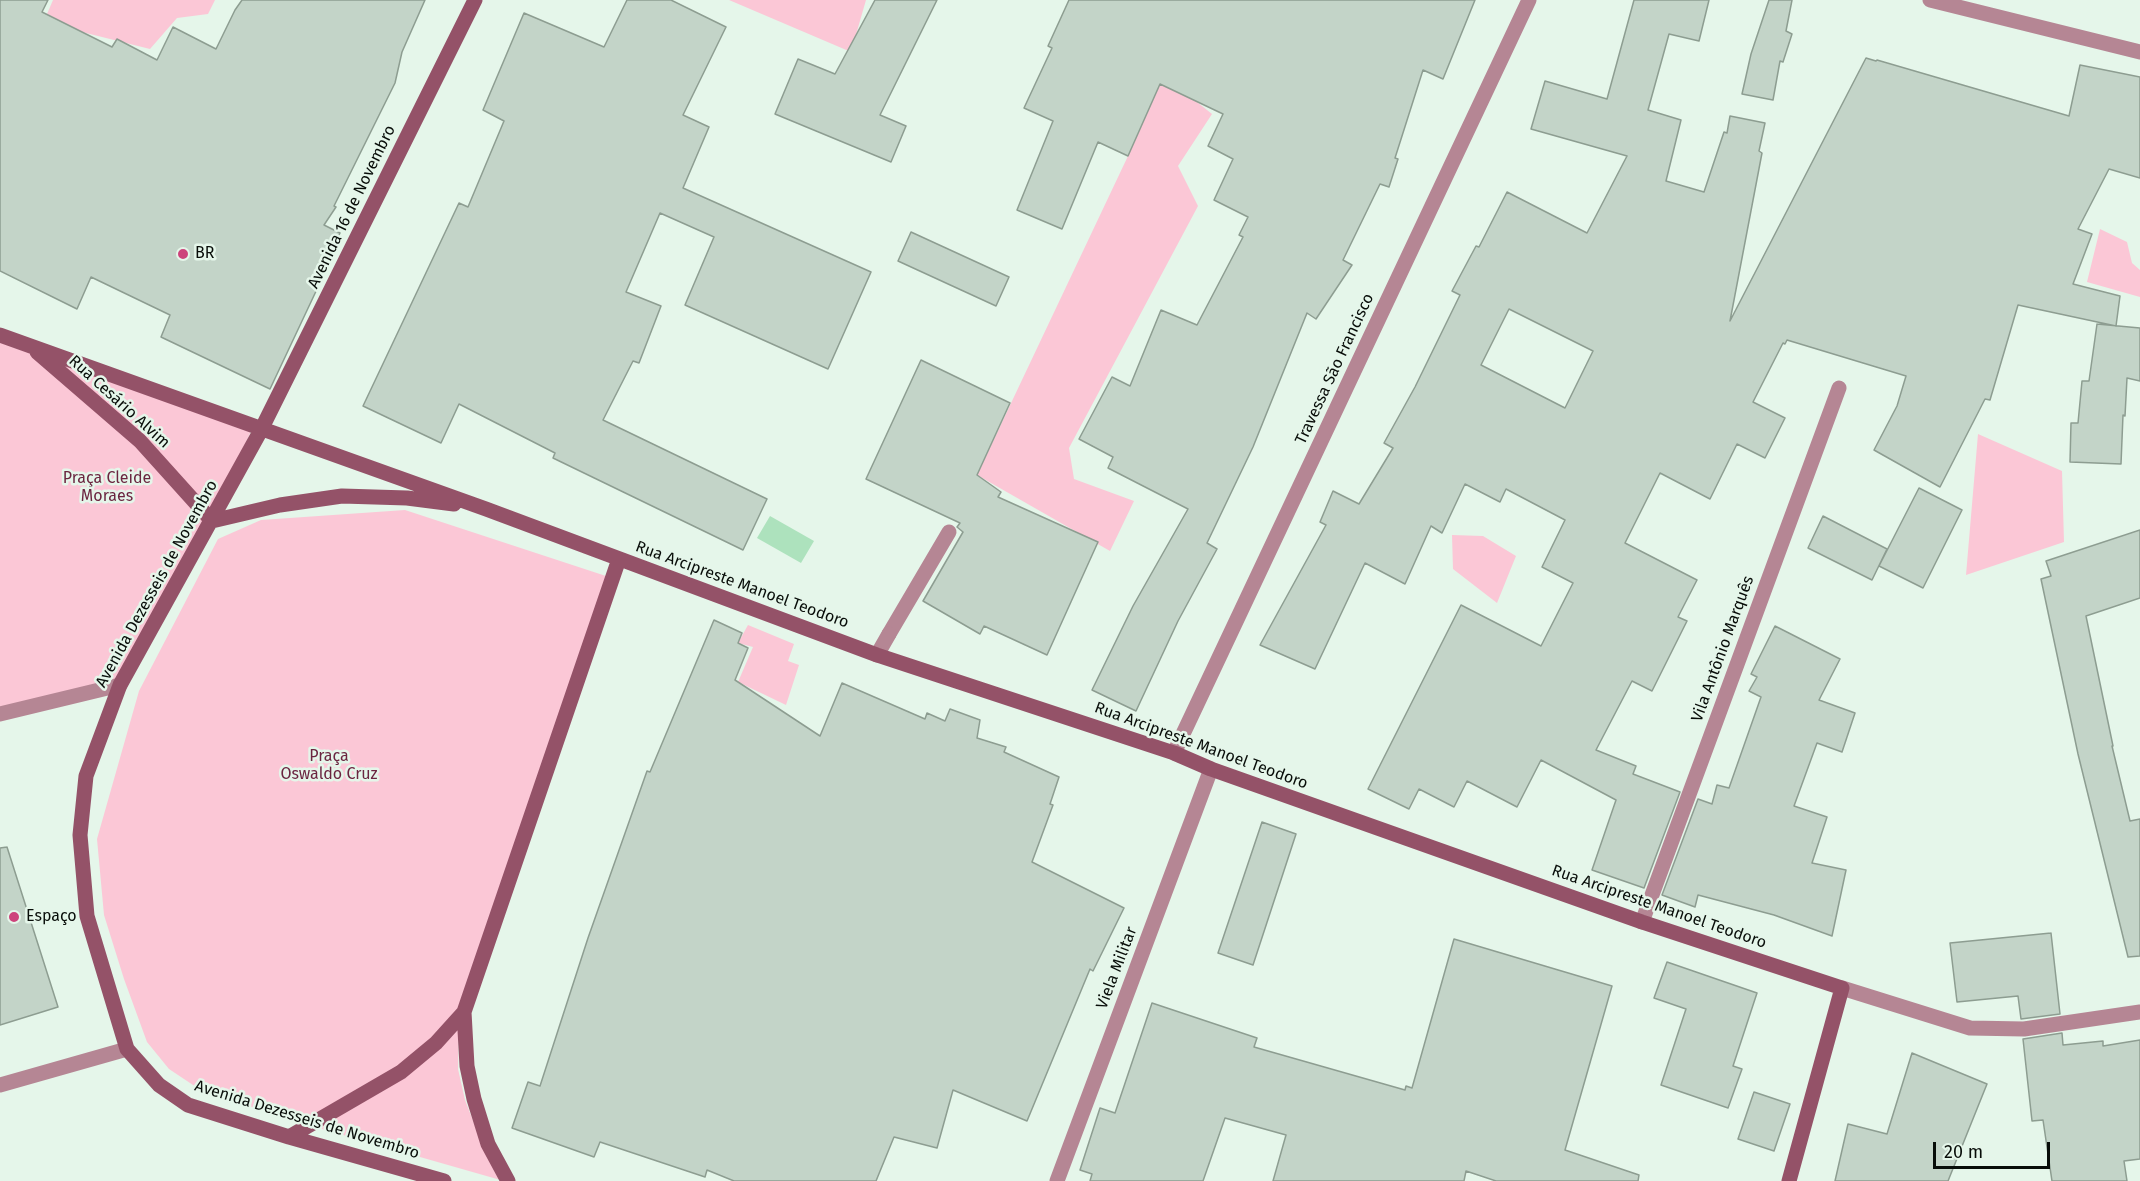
<!DOCTYPE html>
<meta charset="utf-8">
<style>
body{margin:0}
#map{position:relative;width:2140px;height:1181px;overflow:hidden;background:#e5f6ea;font-family:"Fira Sans",sans-serif}
canvas{display:block}
.scale{position:absolute;left:1933px;top:1142px;width:117px;height:27px;box-sizing:border-box;border:3px solid #080d09;border-top:0;padding-left:8px;font-size:18px;line-height:21px;white-space:nowrap;color:#080d09;-webkit-text-stroke:4px #e5f6ea;paint-order:stroke}
</style>
<div id="map">
<canvas width="2140" height="1181"></canvas>
<div class="scale">20 m</div>
</div>
<script>
const ctx = document.querySelector('canvas').getContext('2d');
ctx.lineJoin = 'round';
function fillPath(path, color) {
  ctx.fillStyle = color;
  ctx.fill(path, 'evenodd');
}
function poly(rows) {
  const path = new Path2D();
  for (const r of rows) {
    path.moveTo(r[0], r[1]);
    for (let i = 2; i < r.length; i += 2) path.lineTo(r[i], r[i + 1]);
  }
  return path;
}
function trace(path, color, width, dash) {
  ctx.strokeStyle = color;
  ctx.lineWidth = width;
  ctx.lineCap = dash ? 'butt' : 'round';
  ctx.setLineDash(dash || []);
  ctx.stroke(path);
}
function drawText(font, color, halo, rows, align = 'center') {
  ctx.font = font + ' "Fira Sans",sans-serif';
  ctx.lineWidth = 5;
  ctx.setLineDash([]);
  ctx.textBaseline = 'middle';
  ctx.strokeStyle = halo;
  ctx.fillStyle = color;
  for (const [text, x, y, turn = 0] of rows) {
    ctx.save();
    ctx.translate(x, y);
    ctx.rotate((+turn || 0) * Math.PI / 180);
    ctx.textAlign = isNaN(turn) ? turn : align;
    if (halo) ctx.strokeText(text, 0, 0);
    ctx.fillText(text, 0, 0);
    ctx.restore();
  }
}
fillPath(poly([
 [53,0,215,0,208,14,177,18,150,49,82,32,47,14],
 [729,0,866,0,851,52],
 [1162,74,1212,114,1178,166,1198,206,1069,448,1074,479,1134,501,1110,551,977,475,1128,156],
 [2100,229,2127,242,2132,263,2140,270,2140,297,2087,282],
 [0,334,254,424,212,521,120,685,0,714],
 [1978,434,2062,471,2064,542,1966,575],
 [405,510,612,578,459,1011,458,1069,465,1100,477,1131,504,1181,287,1119,199,1089,169,1069,147,1042,124,979,104,915,97,839,139,691,218,539,261,520],
 [1452,535,1483,536,1516,556,1497,603,1453,569],
 [748,625,794,644,788,661,799,665,786,705,738,682,753,647,738,643]
]), '#fbc7d6');
fillPath(poly([
 [770,516,814,541,801,563,757,538]
]), '#ade2bd');
const building = poly([
 [0,0,48,0,42,12,112,47,117,39,157,60,173,27,216,49,235,10,242,0,425,0,402,52,395,83,334,206,336,207,324,225,340,233,314,285,318,287,270,389,161,337,170,315,91,277,77,309,0,271,0,0],
 [627,0,671,0,726,27,683,115,709,127,683,188,871,272,828,369,685,305,714,237,660,213,626,292,661,306,639,363,633,361,603,420,767,499,743,550,553,458,555,453,459,404,441,443,363,406,459,203,468,207,504,121,483,110,524,13,604,47,627,0],
 [875,0,937,0,880,115,906,126,891,162,775,114,798,59,835,74,875,0],
 [1069,0,1475,0,1443,79,1423,70,1395,158,1398,159,1389,187,1380,184,1343,260,1352,265,1316,319,1307,313,1253,447,1207,543,1217,549,1178,621,1136,711,1092,690,1133,606,1188,509,1108,468,1113,457,1079,439,1112,377,1130,386,1161,310,1197,325,1243,237,1239,235,1248,217,1214,200,1233,159,1208,146,1223,114,1160,84,1128,156,1098,142,1062,229,1017,210,1053,121,1024,108,1052,48,1048,46,1069,0],
 [1634,0,1709,0,1699,41,1669,34,1648,110,1681,120,1666,181,1704,192,1724,132,1727,133,1730,116,1765,123,1759,151,1762,153,1730,321,1866,58,1876,61,1877,60,2069,116,2080,65,2140,77,2140,178,2109,169,2078,229,2092,234,2073,284,2120,296,2116,326,2018,305,1990,400,1985,399,1940,487,1874,450,1897,406,1906,376,1787,340,1785,344,1783,343,1753,402,1785,418,1765,458,1737,444,1710,499,1660,473,1625,543,1697,580,1678,617,1687,621,1652,691,1632,681,1596,750,1636,766,1633,774,1680,792,1644,888,1592,870,1616,800,1541,760,1517,807,1467,781,1454,807,1419,789,1409,809,1368,789,1461,605,1541,646,1573,583,1542,567,1565,520,1506,489,1500,502,1465,484,1442,533,1431,526,1405,584,1365,563,1315,669,1260,645,1326,525,1320,522,1333,491,1359,504,1393,448,1384,443,1415,387,1460,295,1452,291,1476,246,1479,247,1507,192,1587,233,1627,156,1531,129,1545,81,1607,99,1634,0],
 [1509,309,1593,351,1565,408,1481,365,1509,309],
 [1769,0,1792,0,1786,31,1792,34,1783,62,1780,61,1773,100,1742,94,1751,54,1769,0],
 [911,232,1009,277,996,306,898,261,911,232],
 [2097,324,2140,328,2140,381,2127,378,2125,416,2123,415,2121,464,2070,462,2071,423,2078,423,2082,381,2089,381,2097,324],
 [921,360,1010,403,977,475,1001,492,998,497,1098,542,1047,655,984,626,980,634,923,601,963,532,957,527,960,523,866,479,921,360],
 [1919,488,1962,510,1923,588,1879,566,1919,488],
 [1823,516,1887,549,1872,580,1808,548,1823,516],
 [2140,530,2140,598,2086,616,2113,746,2112,746,2130,821,2140,819,2140,956,2128,957,2078,754,2041,579,2051,576,2046,561,2140,530],
 [714,620,742,633,738,643,748,648,735,680,820,736,842,683,925,719,927,713,945,721,950,709,980,720,977,738,1006,747,1004,752,1059,777,1050,804,1053,805,1032,862,1124,908,1093,971,1090,969,1027,1121,953,1090,937,1148,894,1137,876,1181,734,1181,707,1170,705,1177,600,1142,594,1157,512,1128,528,1082,540,1086,588,938,647,771,650,772,714,620],
 [1775,626,1840,659,1819,700,1855,713,1842,752,1817,743,1794,806,1827,817,1812,863,1846,870,1832,936,1774,915,1698,895,1695,907,1662,895,1698,799,1712,804,1717,785,1729,788,1761,697,1749,691,1757,677,1751,674,1775,626],
 [1262,822,1296,834,1253,965,1218,953,1262,822],
 [7,847,58,1007,0,1025,0,848,7,847],
 [2051,933,2060,1014,2021,1019,2018,996,1957,1002,1950,943,2051,933],
 [1454,939,1612,986,1565,1150,1639,1175,1638,1181,1496,1181,1466,1171,1464,1181,1273,1181,1286,1135,1225,1118,1203,1181,1090,1181,1092,1174,1080,1170,1100,1108,1115,1113,1152,1003,1257,1038,1254,1047,1405,1090,1406,1086,1412,1088,1454,939],
 [1667,962,1757,993,1733,1066,1742,1069,1728,1108,1661,1085,1686,1009,1654,998,1667,962],
 [2062,1033,2063,1045,2103,1041,2103,1046,2140,1040,2140,1159,2124,1161,2127,1181,2052,1181,2043,1120,2032,1121,2023,1039,2062,1033],
 [1912,1053,1987,1084,1948,1181,1835,1181,1848,1124,1887,1134,1912,1053],
 [1754,1092,1790,1104,1774,1151,1738,1139,1754,1092]
]);
fillPath(building, '#c3d4c8');
trace(building, '#8d9d91', 1.5);
trace(poly([
 [889,634,949,532]
]), '#b58694', 15);
trace(poly([
 [1930,0,2140,52],
 [877,655,889,634],
 [0,714,120,685],
 [1174,753,1529,0],
 [1642,922,1839,388],
 [1842,988,1970,1028,2024,1029,2140,1012],
 [0,1085,127,1049],
 [1057,1181,1211,769]
]), '#b58694', 15);
trace(poly([
 [0,335,486,509,877,655,1174,753,1211,769,1642,922,1842,988,1789,1181],
 [37,352,140,441,212,521,280,505,342,496,407,498,454,504],
 [289,1137,401,1072,436,1043,464,1012],
 [444,1181,289,1137,188,1105,159,1085,127,1049,87,916,80,835,86,776,120,685,261,430,475,0],
 [508,1181,488,1144,474,1099,467,1066,464,1012,619,559]
]), '#945268', 15);
for (const [x, y, r, color] of [
 [183,254,6,"#cd437b"],
 [14,917,6,"#cd437b"]
]) {
  const dot = new Path2D();
  dot.arc(x, y, r, 0, 2 * Math.PI);
  ctx.fillStyle = color;
  ctx.fill(dot);
  trace(dot, '#e5f6ea', 2);
}
drawText('16px', '#080d09', '#e5f6ea', [
 ["Avenida 16 de Novembro",352,207,-64],
 ["Travessa São Francisco",1335,369,-65],
 ["Rua Cesário Alvim",119,402,42],
 ["Avenida Dezesseis de Novembro",157,584,-61],
 ["Rua Arcipreste Manoel Teodoro",742,585,20],
 ["Vila Antônio Marquês",1723,649,-70],
 ["Rua Arcipreste Manoel Teodoro",1201,746,20],
 ["Rua Arcipreste Manoel Teodoro",1659,907,19],
 ["Viela Militar",1117,968,-69],
 ["Avenida Dezesseis de Novembro",307,1120,17]
]);
drawText('16px', '#080d09', '#e5f6ea', [
 ["BR",195,254],
 ["Espaço",26,917]
], 'left');
drawText('16px', '#6b2540', '#e5f6ea', [
 ["Praça Cleide",107,479],
 ["Moraes",107,497],
 ["Praça",329,757],
 ["Oswaldo Cruz",329,775]
]);
</script>
